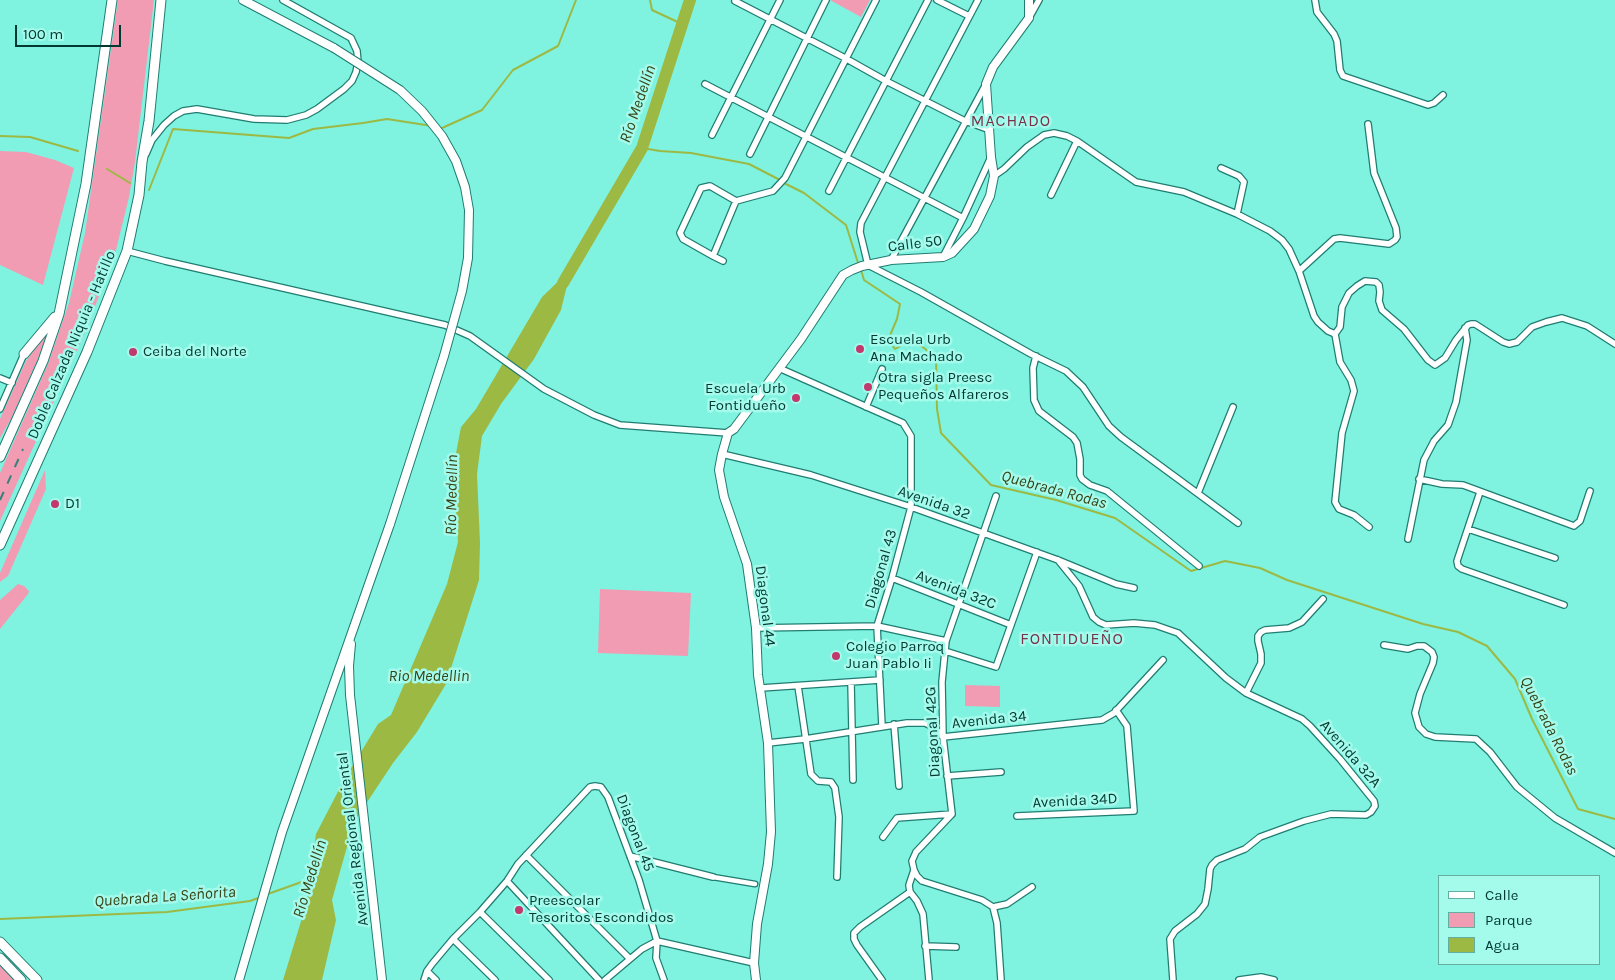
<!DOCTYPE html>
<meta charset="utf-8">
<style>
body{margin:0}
#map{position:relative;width:1615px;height:980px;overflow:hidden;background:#80f2e0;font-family:Karla,sans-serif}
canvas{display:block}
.legend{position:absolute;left:1438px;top:875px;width:162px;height:90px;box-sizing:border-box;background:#a4fbec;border:1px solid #63ada1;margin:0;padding:6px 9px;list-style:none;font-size:15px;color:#013831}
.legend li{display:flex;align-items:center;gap:10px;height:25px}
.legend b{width:25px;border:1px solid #63ada1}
.scale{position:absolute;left:15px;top:25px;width:106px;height:22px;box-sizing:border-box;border:2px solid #013831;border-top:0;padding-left:6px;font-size:15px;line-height:18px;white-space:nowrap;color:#013831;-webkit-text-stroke:4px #a4fbec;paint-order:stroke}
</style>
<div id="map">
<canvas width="1615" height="980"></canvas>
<ul class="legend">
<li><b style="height:6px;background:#fff"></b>Calle</li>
<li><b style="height:14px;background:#f19cb3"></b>Parque</li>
<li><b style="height:14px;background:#9cb943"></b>Agua</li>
</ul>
<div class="scale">100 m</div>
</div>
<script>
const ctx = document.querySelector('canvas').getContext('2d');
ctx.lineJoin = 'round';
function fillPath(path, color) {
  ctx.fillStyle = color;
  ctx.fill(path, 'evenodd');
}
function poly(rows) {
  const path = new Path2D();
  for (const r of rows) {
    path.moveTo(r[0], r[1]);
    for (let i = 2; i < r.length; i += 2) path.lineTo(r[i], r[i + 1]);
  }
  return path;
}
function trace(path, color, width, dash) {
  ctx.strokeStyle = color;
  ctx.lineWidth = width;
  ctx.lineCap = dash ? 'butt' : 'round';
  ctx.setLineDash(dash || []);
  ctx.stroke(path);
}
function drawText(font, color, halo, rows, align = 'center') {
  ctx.font = font + ' Karla,sans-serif';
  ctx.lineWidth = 5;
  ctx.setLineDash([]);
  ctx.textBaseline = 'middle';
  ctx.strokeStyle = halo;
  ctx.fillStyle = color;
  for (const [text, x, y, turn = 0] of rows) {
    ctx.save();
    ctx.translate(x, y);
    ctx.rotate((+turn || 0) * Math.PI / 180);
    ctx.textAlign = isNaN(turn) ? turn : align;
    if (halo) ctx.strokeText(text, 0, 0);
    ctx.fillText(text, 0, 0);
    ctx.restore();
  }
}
fillPath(poly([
 [118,0,154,0,135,162,129,197,115,254,86,330,0,521,0,473,48,364,69,303,85,233],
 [830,0,870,0,861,17],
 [0,151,26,152,55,160,74,168,43,285,0,265],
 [48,331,40,354,12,417,0,438,0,419,26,361],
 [45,470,46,489,8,576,0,582,0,573],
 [18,584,24,586,29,591,28,594,0,629,0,600],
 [600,589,691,593,688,656,598,653],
 [965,685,1000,686,1000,707,965,706],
 [0,965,15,980,0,980]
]), '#f19cb3');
fillPath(poly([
 [571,269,561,310,534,359,501,404,482,436,477,474,480,543,479,580,446,684,417,732,393,763,354,822,332,900,336,920,322,980,283,980,306,905,316,834,345,778,378,724,391,715,447,584,458,542,453,469,461,427,476,409,542,297]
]), '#9cb943');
trace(poly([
 [650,0,652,10,682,24],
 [439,128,442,128,482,110,513,70,558,46,576,0],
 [0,136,30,137,78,151],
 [642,148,660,151,691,153,749,164,780,180],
 [107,169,130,183],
 [784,183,804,193,846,225,859,266],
 [149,190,173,129,289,138,313,129,363,123,387,119,432,126],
 [861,270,864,280,900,304,897,319,888,340,895,349,913,339,936,358,937,409,941,433,991,485,1056,500,1115,518,1191,571,1225,561,1260,568,1287,580,1423,624,1458,632,1487,646,1515,679,1532,719,1578,809,1615,819],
 [265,895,310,879],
 [0,919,167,912,250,901,261,897]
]), '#9cb943', 2);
trace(poly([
 [563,283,642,148,690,0]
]), '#9cb943', 12);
const pedestrian = poly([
 [713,877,755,884]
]);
const minor = poly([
 [937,0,969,16],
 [978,0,861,223,860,232,868,265,921,292,1031,354,1066,371,1083,387,1109,426,1121,437,1238,523],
 [1315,0,1317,12,1334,34,1337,41,1340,70,1343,76,1428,105,1434,103,1443,95],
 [735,1,845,58,886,81,965,121,990,130],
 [1029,18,1039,0],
 [705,84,963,218],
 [712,135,780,0],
 [146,154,152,140,164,125,174,116,183,111,197,109,254,119,287,120,306,115,317,109,344,89,352,81,356,72,358,62,357,51,351,38,283,0],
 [750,154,826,0],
 [1221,168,1239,176,1244,182,1237,214],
 [994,176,1004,169,1027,147,1044,135,1054,133,1067,136,1077,141,1136,182,1184,192,1237,214,1270,231,1282,240,1289,249,1299,271,1314,316,1318,322,1328,331,1335,334,1340,327,1342,307,1349,293,1357,286,1365,281,1376,282,1379,285,1380,292,1379,301,1382,310,1404,329,1428,360,1435,365,1445,358,1456,340,1468,325,1471,324,1475,324,1503,342,1509,344,1517,342,1532,327,1546,322,1562,318,1587,326,1615,344],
 [829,191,928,0],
 [1051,195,1077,141],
 [127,251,165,261,445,325,470,336,544,389,594,415,620,425,728,433],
 [713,256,683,239,680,233,701,188,710,186,736,201,773,191,785,178,876,0],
 [943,257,963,218,991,157],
 [891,260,986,84],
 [723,261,713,256,736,201],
 [1299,271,1334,239,1340,238,1389,244,1395,240,1397,237,1396,228,1374,173,1368,124],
 [1335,334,1340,362,1351,380,1354,391,1342,433,1335,502,1339,509,1354,515,1369,527],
 [1036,356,1033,368,1034,400,1039,411,1073,437,1077,443,1080,459,1080,475,1082,479,1090,485,1107,491,1199,566],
 [779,368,903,423,911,436,911,507,892,578,877,626,882,726],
 [0,378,12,383],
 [866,407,882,369],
 [0,409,24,354],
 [722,454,811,475,911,507,1058,560,1116,584,1134,588],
 [1419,479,1442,484,1463,485,1574,526,1580,521,1590,491],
 [1480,492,1457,561,1458,566,1462,569,1564,605],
 [1198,493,1233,407],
 [996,496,946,641,942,682,943,737,952,814,916,852,912,861,914,870,917,876,922,881,982,900,993,907,1007,904,1032,887],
 [1468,529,1555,558],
 [1408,539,1424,460,1434,441,1448,425,1456,402,1467,340,1465,328],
 [1058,560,1079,586,1093,617,1099,622,1106,625,1134,623,1155,625,1178,633,1226,678,1246,693,1302,719,1310,726,1340,759,1374,801,1375,806,1371,812,1366,815,1331,814,1304,821,1260,837,1245,849,1217,860,1212,865,1210,869,1208,889,1205,904,1197,914,1175,931,1170,939,1173,980],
 [892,578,1011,625],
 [756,628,877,626,946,641],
 [1384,645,1408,649,1417,646,1424,646,1432,652,1434,657,1433,663,1420,694,1415,713,1419,727,1426,734,1435,737,1476,739,1490,752,1517,787,1533,800,1555,818,1615,853],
 [945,651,996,667,1037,552],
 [851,682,853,780],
 [798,686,811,774,818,781,831,782,835,788,839,817,837,877],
 [761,688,880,680],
 [1246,693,1261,663,1261,654,1258,641,1258,636,1261,632,1265,630,1289,628,1302,622,1323,599],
 [894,724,899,786],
 [768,743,805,739,907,723,925,723,934,727,943,737,1102,720,1114,713,1163,660],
 [947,776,1001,772],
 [1017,816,1134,811,1127,726,1116,710],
 [883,837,897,818,952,814],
 [526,855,630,959],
 [630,856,713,877],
 [914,870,909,885,910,892,917,901,923,914,929,980],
 [507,881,599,980],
 [993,907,997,923,1001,980],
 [480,912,549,980],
 [453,939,495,980],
 [925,946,956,947],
 [427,971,436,980],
 [424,980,427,971,432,964,453,939,480,912,507,881,518,864,590,787,595,786,601,787,608,797,639,880,657,941,642,949,605,980],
 [664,980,656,958,657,941,754,963],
 [882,980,857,945,854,939,854,933,860,927,910,892],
 [1239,980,1261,977,1274,980]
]);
const secondary = poly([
 [243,0,334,48],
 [351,644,349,666,350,695,382,980],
 [239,980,282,832,390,524],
 [756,980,754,963,757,924,768,864,771,832,768,743,758,675,756,628,747,564,724,497,719,470,722,454,728,433,734,429,801,339,843,275,852,270,862,266,891,260,943,257,952,253,974,229,990,196,994,176,991,157,986,84,993,67,1029,18,1029,0]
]);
const trunk = poly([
 [24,354,55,317],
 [0,457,43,361,59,314,86,184,112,0],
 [0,545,87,352,127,251,139,195,142,162,149,121,161,0],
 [0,942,37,980],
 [0,958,21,980]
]);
trace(pedestrian, '#1f7d71', 7);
trace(minor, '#1f7d71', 8);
trace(secondary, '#1f7d71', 10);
trace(trunk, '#1f7d71', 11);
trace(pedestrian, '#fff', 4.5);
trace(minor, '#fff', 5.5);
trace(secondary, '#fff', 8);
trace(trunk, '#fff', 9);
trace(poly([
 [0,500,23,449]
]), '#338276', 2, [9, 9]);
const secondaryBridge = poly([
 [334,48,400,90,422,111,442,136,456,161,465,187,469,210,468,258,462,291,444,356,390,524]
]);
trace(secondaryBridge, '#1f7d71', 10, []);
trace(secondaryBridge, '#fff', 8);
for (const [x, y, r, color] of [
 [860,349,5,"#c3386c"],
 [133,352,5,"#c3386c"],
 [868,387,5,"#c3386c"],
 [796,398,5,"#c3386c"],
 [55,504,5,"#c3386c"],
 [836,656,5,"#c3386c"],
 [519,910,5,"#c3386c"]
]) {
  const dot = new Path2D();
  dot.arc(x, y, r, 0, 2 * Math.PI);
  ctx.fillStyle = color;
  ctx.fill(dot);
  trace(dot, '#a4fbec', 2);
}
drawText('15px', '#013831', '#a4fbec', [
 ["Calle 50",915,244,-7],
 ["Doble Calzada Niquia - Hatillo",72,345,-67],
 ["Avenida 32",934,503,19],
 ["Diagonal 43",881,569,-74],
 ["Avenida 32C",956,590,21],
 ["Diagonal 44",765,606,83],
 ["Avenida 34",989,720,-6],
 ["Diagonal 42G",933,732,-93],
 ["Avenida 32A",1350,754,49],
 ["Avenida 34D",1075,801,-3],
 ["Diagonal 45",635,833,69],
 ["Avenida Regional Oriental",353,839,-97]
]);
drawText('15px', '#013831', '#a4fbec', [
 ["Escuela Urb",870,340],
 ["Ana Machado",870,357],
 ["Ceiba del Norte",143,352],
 ["Otra sigla Preesc",878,378],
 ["Pequeños Alfareros",878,395],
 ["Escuela Urb",786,389,"right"],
 ["Fontidueño",786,406,"right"],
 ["D1",65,504],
 ["Colegio Parroq",846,647],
 ["Juan Pablo Ii",846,664],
 ["Preescolar",529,901],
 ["Tesoritos Escondidos",529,918]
], 'left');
drawText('italic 16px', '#374314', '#a4fbec', [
 ["Río Medellín",638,104,-71],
 ["Quebrada Rodas",1054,490,15],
 ["Río Medellín",452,495,-89],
 ["Rio Medellin",429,676],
 ["Quebrada Rodas",1549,726,63],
 ["Río Medellín",310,879,-73],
 ["Quebrada La Señorita",165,897,-4]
]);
ctx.letterSpacing = '1px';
drawText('16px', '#773148', '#a4fbec', [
 ["MACHADO",1011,121],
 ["FONTIDUEÑO",1072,639]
]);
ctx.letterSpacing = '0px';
</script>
